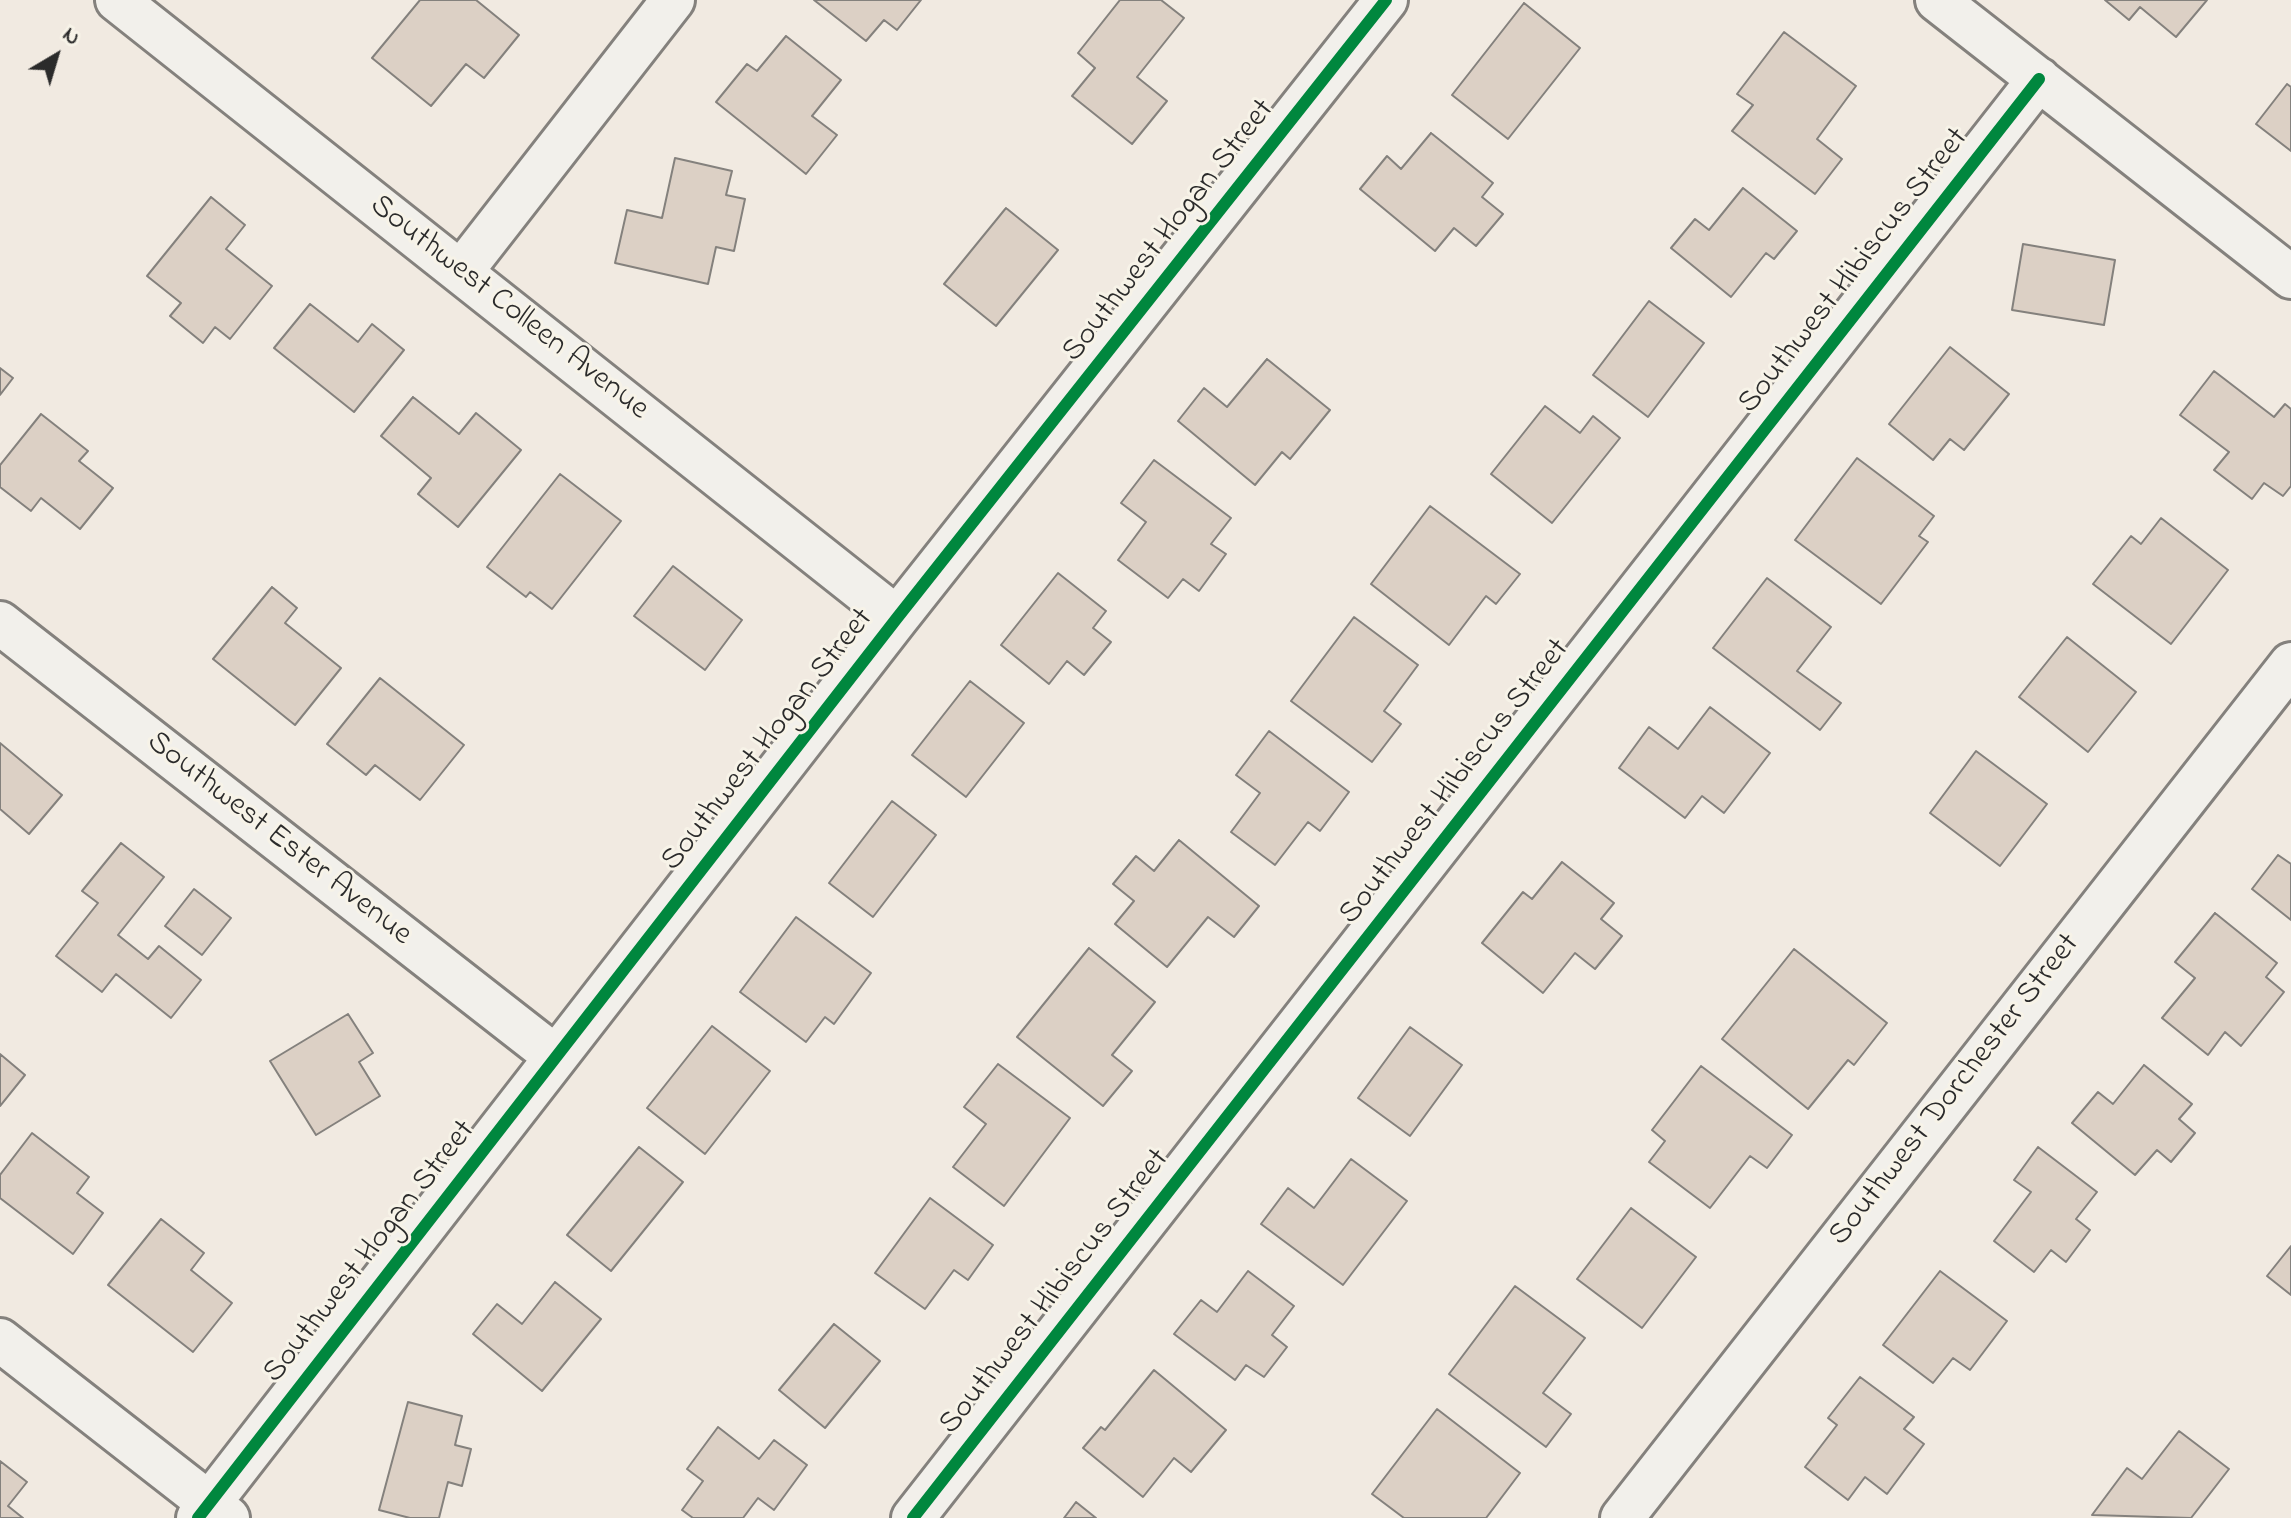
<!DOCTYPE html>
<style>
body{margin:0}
#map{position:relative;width:2291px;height:1518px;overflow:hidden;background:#f1eae1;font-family:"Indie Flower",sans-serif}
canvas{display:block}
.north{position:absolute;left:16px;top:16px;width:80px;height:80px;-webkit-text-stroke:6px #f7f3e8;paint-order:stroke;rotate:38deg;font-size:22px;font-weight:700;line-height:32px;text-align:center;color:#2b2b2b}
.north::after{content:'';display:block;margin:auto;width:28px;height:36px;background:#2b2b2b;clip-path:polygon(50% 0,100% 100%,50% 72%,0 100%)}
</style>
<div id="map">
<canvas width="2291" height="1518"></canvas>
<div class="north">N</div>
</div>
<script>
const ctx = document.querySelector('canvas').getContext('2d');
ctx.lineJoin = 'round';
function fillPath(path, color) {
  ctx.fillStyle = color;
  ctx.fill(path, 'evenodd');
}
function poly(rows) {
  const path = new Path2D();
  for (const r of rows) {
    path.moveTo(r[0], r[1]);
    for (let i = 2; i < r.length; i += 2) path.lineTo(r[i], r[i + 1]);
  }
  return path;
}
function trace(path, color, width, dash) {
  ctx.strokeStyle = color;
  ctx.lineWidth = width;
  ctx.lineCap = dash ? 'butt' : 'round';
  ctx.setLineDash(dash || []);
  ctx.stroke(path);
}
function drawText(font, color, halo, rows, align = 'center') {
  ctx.font = font + ' "Indie Flower",sans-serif';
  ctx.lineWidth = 6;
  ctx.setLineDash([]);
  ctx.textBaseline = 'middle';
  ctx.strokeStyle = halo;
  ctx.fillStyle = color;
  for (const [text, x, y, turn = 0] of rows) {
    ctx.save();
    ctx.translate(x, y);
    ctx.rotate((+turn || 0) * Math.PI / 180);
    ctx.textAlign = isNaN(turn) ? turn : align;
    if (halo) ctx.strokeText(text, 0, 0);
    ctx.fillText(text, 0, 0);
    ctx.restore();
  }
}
const building = poly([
 [420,0,476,0,519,35,484,78,466,64,431,106,372,58,420,0],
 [814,0,921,0,897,30,884,20,866,41,814,0],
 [1120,0,1161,0,1184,18,1137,77,1167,101,1132,144,1072,96,1095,68,1078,53,1120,0],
 [2105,0,2207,0,2176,37,2140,7,2129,20,2105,0],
 [1524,3,1580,48,1508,139,1452,95,1524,3],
 [1784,32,1856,86,1817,139,1842,159,1815,194,1732,131,1753,105,1737,94,1784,32],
 [786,36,841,80,812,116,837,135,806,174,716,102,747,64,757,71,786,36],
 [2287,84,2291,87,2291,151,2256,124,2287,84],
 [1431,133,1493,183,1482,197,1503,214,1476,246,1454,228,1435,251,1360,189,1387,156,1401,169,1431,133],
 [675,158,732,171,726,195,745,199,734,251,716,247,708,284,615,263,627,210,662,218,675,158],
 [1743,188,1797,231,1774,259,1766,253,1731,297,1671,248,1695,219,1709,230,1743,188],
 [211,197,245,225,226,249,272,286,230,339,215,327,203,343,170,316,181,303,147,276,211,197],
 [1006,208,1058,250,996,326,944,284,1006,208],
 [2023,244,2115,260,2104,325,2012,310,2023,244],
 [1649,301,1704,343,1648,417,1593,375,1649,301],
 [310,304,358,342,372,324,404,350,354,412,274,348,310,304],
 [1950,347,2009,394,1964,450,1950,439,1933,460,1889,424,1950,347],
 [1267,359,1330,410,1290,459,1282,452,1255,485,1178,421,1204,388,1227,407,1267,359],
 [0,368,13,378,0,395,0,368],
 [2214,371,2274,417,2285,404,2291,409,2291,486,2283,496,2264,483,2252,499,2214,470,2229,452,2180,415,2214,371],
 [413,397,459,434,476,413,521,450,458,527,418,494,431,478,381,436,413,397],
 [1545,406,1580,433,1593,416,1620,438,1552,523,1491,474,1545,406],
 [41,414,88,451,79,461,113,488,80,529,41,498,31,511,0,487,0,465,41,414],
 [1857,458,1934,516,1919,536,1928,542,1881,604,1795,540,1857,458],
 [1154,460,1231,518,1211,544,1226,554,1199,591,1183,579,1168,598,1118,560,1146,522,1121,503,1154,460],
 [560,474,621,521,552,609,530,592,526,597,487,567,560,474],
 [1430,506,1520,574,1496,604,1486,596,1449,645,1371,584,1430,506],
 [2161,518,2228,570,2171,644,2093,584,2131,536,2141,544,2161,518],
 [673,566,742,620,705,670,634,616,673,566],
 [1058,573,1106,611,1093,628,1111,642,1084,675,1067,661,1049,684,1001,645,1058,573],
 [1767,578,1831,627,1797,671,1841,703,1820,730,1713,648,1767,578],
 [272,587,297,608,285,623,341,668,295,725,213,659,272,587],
 [1354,617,1418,665,1384,711,1401,724,1372,762,1291,701,1354,617],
 [2067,637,2136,692,2088,752,2019,697,2067,637],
 [380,678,464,745,420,800,375,765,366,775,327,744,380,678],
 [970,681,1024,723,966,797,912,755,970,681],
 [1710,707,1770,753,1724,813,1702,796,1685,818,1619,768,1649,727,1678,749,1710,707],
 [1269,731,1349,792,1320,831,1308,822,1275,865,1231,832,1260,793,1236,775,1269,731],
 [0,743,62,795,29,834,0,809,0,743],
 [1976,751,2047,804,2000,866,1930,813,1976,751],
 [892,801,936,835,873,917,829,883,892,801],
 [1179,840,1259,906,1234,937,1208,917,1167,967,1115,924,1134,901,1113,884,1136,856,1154,871,1179,840],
 [121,843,164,877,118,935,148,959,159,946,201,980,171,1018,116,974,102,992,56,956,98,903,82,891,121,843],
 [2278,855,2291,864,2291,920,2252,889,2278,855],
 [1562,862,1614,903,1601,919,1622,936,1595,969,1575,953,1543,993,1482,943,1523,892,1532,899,1562,862],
 [194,889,231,918,202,955,165,926,194,889],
 [2215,913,2277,963,2266,977,2284,992,2241,1046,2225,1032,2208,1055,2162,1018,2195,978,2175,962,2215,913],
 [796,917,871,973,834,1024,825,1017,806,1042,740,992,796,917],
 [1089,948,1155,1002,1112,1055,1132,1071,1103,1106,1017,1037,1089,948],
 [1794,949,1887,1023,1854,1065,1848,1060,1808,1109,1722,1039,1794,949],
 [348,1014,373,1053,359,1062,380,1096,316,1135,270,1061,348,1014],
 [712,1026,770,1071,705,1154,647,1108,712,1026],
 [1410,1027,1462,1065,1410,1136,1358,1098,1410,1027],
 [0,1054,25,1075,0,1106,0,1054],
 [998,1064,1070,1118,1004,1206,953,1167,986,1124,964,1107,998,1064],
 [2144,1065,2192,1104,2179,1119,2195,1133,2171,1162,2157,1150,2135,1175,2072,1123,2098,1092,2113,1104,2144,1065],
 [1701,1066,1792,1135,1767,1168,1750,1156,1710,1208,1649,1162,1665,1141,1652,1130,1701,1066],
 [32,1133,89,1177,77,1193,103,1213,73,1254,0,1198,0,1175,32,1133],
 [639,1147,683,1182,611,1271,567,1235,639,1147],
 [2038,1147,2097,1192,2076,1219,2090,1230,2066,1262,2051,1250,2034,1272,1994,1241,2031,1192,2014,1180,2038,1147],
 [1351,1159,1407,1201,1343,1285,1261,1224,1288,1188,1314,1208,1351,1159],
 [930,1198,993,1245,968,1280,954,1270,925,1309,875,1273,930,1198],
 [1631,1208,1696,1257,1642,1328,1577,1279,1631,1208],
 [161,1219,204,1253,191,1270,232,1303,193,1352,108,1285,161,1219],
 [2291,1246,2291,1295,2267,1276,2291,1246],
 [1248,1271,1294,1306,1272,1335,1287,1347,1264,1377,1246,1365,1235,1380,1174,1334,1201,1300,1217,1312,1248,1271],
 [1940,1271,2007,1321,1970,1370,1953,1358,1933,1383,1883,1345,1940,1271],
 [555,1282,601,1319,542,1391,473,1334,497,1304,522,1324,555,1282],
 [1515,1286,1585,1338,1543,1393,1571,1414,1546,1447,1449,1374,1515,1286],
 [834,1324,880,1361,825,1428,779,1390,834,1324],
 [1154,1370,1226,1430,1191,1472,1174,1458,1143,1497,1083,1448,1101,1427,1105,1430,1154,1370],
 [1860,1377,1914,1417,1904,1429,1924,1444,1887,1494,1865,1477,1848,1500,1805,1467,1837,1425,1828,1418,1860,1377],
 [408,1402,462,1416,455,1445,471,1449,462,1486,448,1482,439,1518,410,1518,379,1510,408,1402],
 [1437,1409,1520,1473,1486,1518,1404,1518,1372,1494,1437,1409],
 [718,1427,759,1459,774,1440,807,1465,774,1510,758,1498,743,1518,693,1518,682,1510,703,1481,687,1469,718,1427],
 [2179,1431,2229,1469,2191,1518,2092,1515,2127,1468,2142,1479,2179,1431],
 [0,1461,27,1482,8,1506,23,1518,0,1518,0,1461],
 [1076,1502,1096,1518,1064,1518,1076,1502]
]);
fillPath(building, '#dcd0c5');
trace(building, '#84817d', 2);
const street = poly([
 [117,0,897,618],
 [1937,0,2291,277],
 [461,272,673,0],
 [0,623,556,1057],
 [0,1340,228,1518],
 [198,1518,897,618,1386,0],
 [913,1518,2039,79],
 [1622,1518,2291,664]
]);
trace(street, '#84817d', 48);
trace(street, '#f2f0eb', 42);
trace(poly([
 [198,1518,897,618,1386,0],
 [913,1518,2039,79]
]), '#00873e', 12);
drawText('32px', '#2b2b2b', '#f7f3e8', [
 ["Southwest Hogan Street",1170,232,-52],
 ["Southwest Hibiscus Street",1855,272,-52],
 ["Southwest Colleen Avenue",508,309,38],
 ["Southwest Hogan Street",769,741,-52],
 ["Southwest Hibiscus Street",1456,783,-52],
 ["Southwest Ester Avenue",278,840,38],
 ["Southwest Dorchester Street",1956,1091,-52],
 ["Southwest Hogan Street",371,1253,-52],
 ["Southwest Hibiscus Street",1056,1293,-52]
]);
</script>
